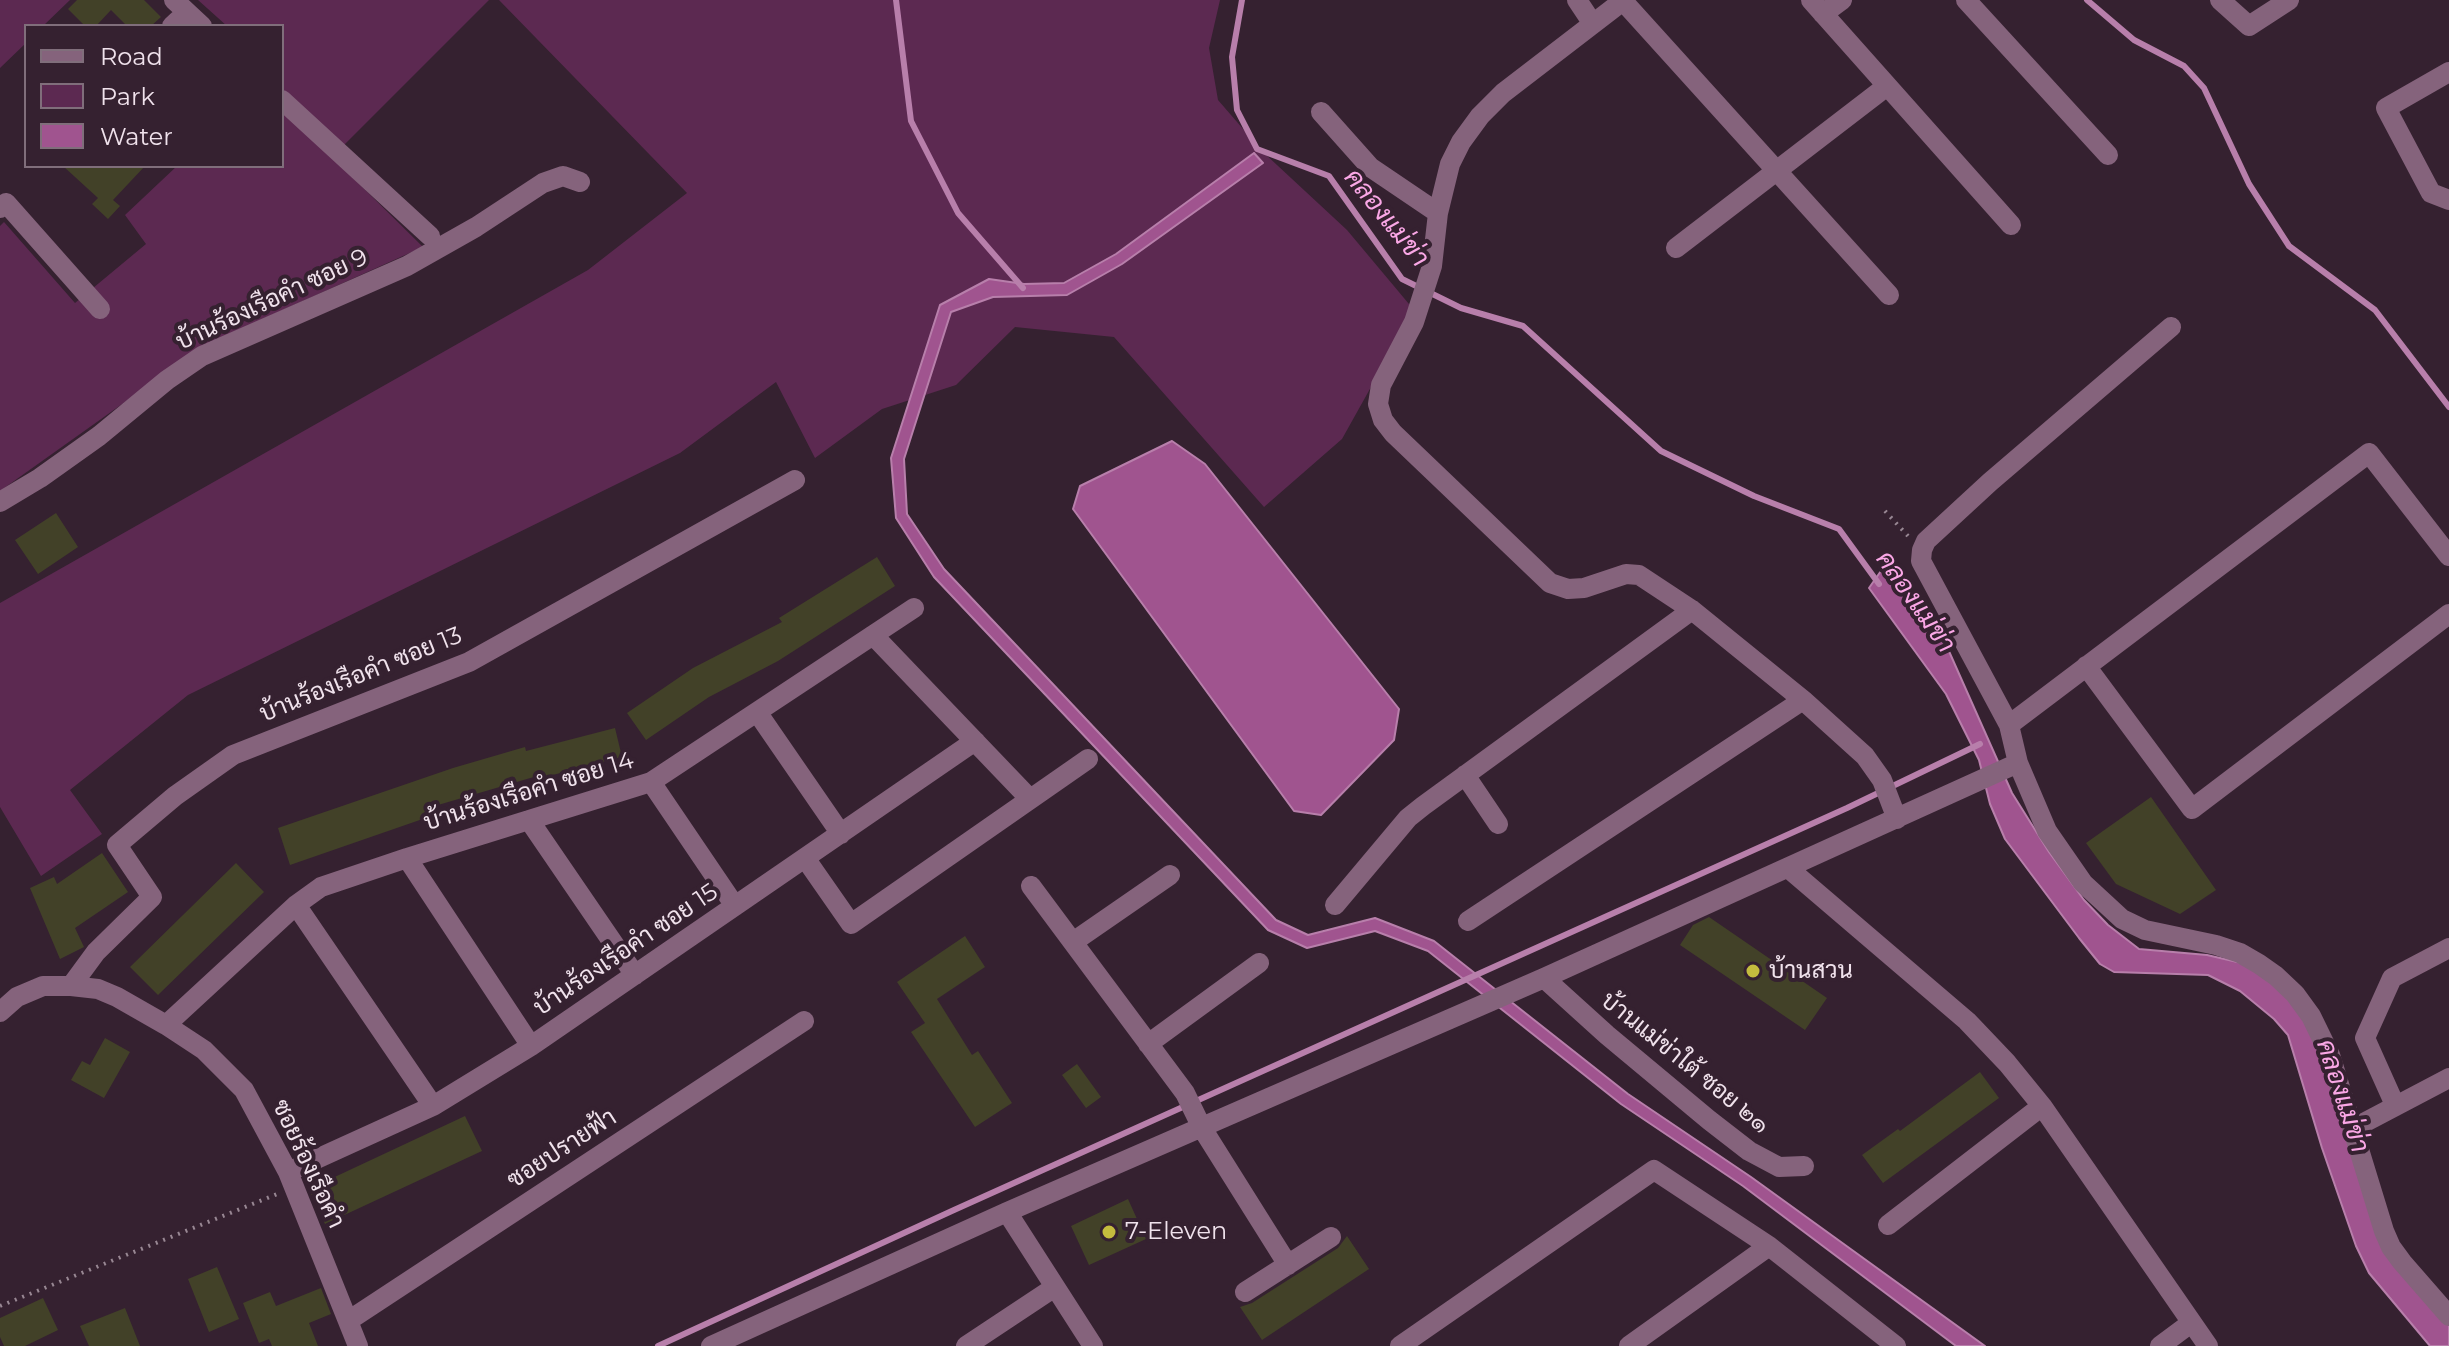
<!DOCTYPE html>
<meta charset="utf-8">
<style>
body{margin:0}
#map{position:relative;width:2449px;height:1346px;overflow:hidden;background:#352130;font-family:Montserrat,sans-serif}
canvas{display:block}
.legend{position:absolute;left:24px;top:24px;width:260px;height:144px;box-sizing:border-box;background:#352130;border:2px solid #806e7b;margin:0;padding:10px 14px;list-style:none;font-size:24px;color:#f0e2ec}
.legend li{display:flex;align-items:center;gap:16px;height:40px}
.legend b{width:40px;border:2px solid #806e7b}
</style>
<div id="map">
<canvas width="2449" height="1346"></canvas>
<ul class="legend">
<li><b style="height:10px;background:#85637c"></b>Road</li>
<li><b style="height:22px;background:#5c2951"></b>Park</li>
<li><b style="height:22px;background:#a0548f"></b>Water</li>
</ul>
</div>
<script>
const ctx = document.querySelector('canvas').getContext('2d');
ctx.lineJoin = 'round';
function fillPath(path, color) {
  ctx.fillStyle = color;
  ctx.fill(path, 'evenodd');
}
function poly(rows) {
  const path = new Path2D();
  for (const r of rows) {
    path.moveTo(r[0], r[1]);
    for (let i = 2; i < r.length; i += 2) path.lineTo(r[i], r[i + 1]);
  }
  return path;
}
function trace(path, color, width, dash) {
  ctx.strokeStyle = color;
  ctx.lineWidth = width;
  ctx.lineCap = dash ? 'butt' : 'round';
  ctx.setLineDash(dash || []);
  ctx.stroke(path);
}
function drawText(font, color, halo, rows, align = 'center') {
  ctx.font = font + ' Montserrat,Sarabun,sans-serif';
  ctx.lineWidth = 8;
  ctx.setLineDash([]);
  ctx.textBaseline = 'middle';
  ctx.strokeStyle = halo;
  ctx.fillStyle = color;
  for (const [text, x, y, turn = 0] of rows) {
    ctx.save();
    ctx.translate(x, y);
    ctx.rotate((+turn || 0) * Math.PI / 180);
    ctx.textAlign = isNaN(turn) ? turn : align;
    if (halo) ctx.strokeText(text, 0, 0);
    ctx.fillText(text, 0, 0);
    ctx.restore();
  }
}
fillPath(poly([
 [0,0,70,0,43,26,26,26,26,43,0,68],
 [198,0,489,0,332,157,423,247,205,345,0,491,0,226,4,222,75,303,146,244,125,215,177,166,282,166,282,26,227,26],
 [499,0,1220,0,1209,48,1218,100,1263,152,1347,230,1414,310,1342,439,1264,507,1114,337,1015,327,956,385,882,409,815,458,776,382,680,453,188,695,70,790,102,834,41,876,0,807,0,603,588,270,687,193]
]), '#5c2951');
const water = poly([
 [1254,153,1263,163,1122,264,1067,295,993,297,951,312,904,459,907,514,944,569,1276,920,1308,935,1375,918,1434,941,1628,1094,1751,1177,1985,1346,1956,1346,1743,1186,1621,1104,1428,951,1375,931,1307,948,1268,930,934,577,896,518,891,458,940,305,989,279,1024,284,1064,283,1116,254,1254,153],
 [1172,441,1205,464,1399,709,1394,740,1321,815,1294,811,1073,509,1080,486,1172,441],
 [1883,568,1922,612,1948,649,2012,793,2049,852,2084,900,2108,925,2139,949,2207,955,2259,967,2313,1024,2381,1237,2449,1321,2449,1346,2430,1346,2369,1273,2356,1246,2322,1148,2288,1035,2274,1019,2240,991,2208,975,2114,972,2100,964,2079,938,2005,839,1990,804,1979,760,1946,694,1869,588,1883,568]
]);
fillPath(water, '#a0548f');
trace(water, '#b87fab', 2);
trace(poly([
 [896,0,911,121,958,213,1023,288],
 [1242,0,1232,57,1237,110,1257,149,1329,176,1402,279,1461,308,1523,326,1661,451,1754,496,1839,529,1879,584],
 [2087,0,2134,40,2184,66,2204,88,2249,184,2289,246,2375,310,2449,407],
 [658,1346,954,1210,1847,808,1980,744]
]), '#b87fab', 6);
fillPath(poly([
 [77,0,144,0,161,17,151,26,127,26,111,10,96,26,85,26,68,9],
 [63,166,145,166,113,200,120,206,108,219,92,204,98,198],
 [56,513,78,547,38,574,15,540],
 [877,557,895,586,778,661,709,697,646,740,627,713,693,668,782,622,779,618],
 [615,728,622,757,545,777,544,774,438,805,440,813,290,865,278,828,453,768,525,747,526,751],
 [2151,797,2216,890,2180,914,2116,884,2086,843],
 [102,853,128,892,75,928,84,947,60,959,30,888,54,877,57,884],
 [236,863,264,892,158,995,130,967],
 [1709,917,1827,998,1805,1030,1680,945,1693,925],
 [965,936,985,967,937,999,972,1055,978,1051,1012,1103,975,1127,911,1032,925,1023,897,982],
 [105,1038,130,1052,104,1098,71,1080,82,1061,90,1065],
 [1077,1064,1101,1097,1086,1108,1062,1075],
 [1980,1072,1999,1098,1883,1183,1862,1155,1898,1129,1900,1131],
 [465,1116,482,1151,325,1224,309,1189],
 [1128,1199,1146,1239,1089,1265,1071,1226],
 [1347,1236,1369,1269,1262,1340,1240,1307,1252,1303,1338,1248],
 [217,1267,239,1319,209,1332,188,1279],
 [321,1288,331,1314,309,1323,318,1346,272,1346,269,1339,259,1343,243,1303,270,1292,276,1306],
 [43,1298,58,1330,25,1346,4,1346,0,1337,0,1318],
 [125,1308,140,1346,89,1346,80,1326]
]), '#424128');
trace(poly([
 [1885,511,1908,536],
 [0,1306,277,1194]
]), '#988793', 4, [2, 6]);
trace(poly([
 [174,0,202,26],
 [1577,0,1593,24],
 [1624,0,1503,93,1480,116,1461,142,1450,164,1438,213,1432,266,1414,322,1381,385,1378,404,1383,420,1393,433,1550,583,1568,589,1584,588,1626,574,1639,575,1692,610,1803,700,1865,756,1882,780,1897,819],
 [1811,0,2011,225],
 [1966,0,2108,155],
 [2220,0,2249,26,2289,0],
 [1623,1,1889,295],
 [1823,14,1842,0],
 [172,26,187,12],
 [2449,72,2386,108,2431,193,2449,200],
 [282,100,430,236],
 [1321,112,1370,167,1438,213],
 [0,208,6,203,100,309],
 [1676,248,1887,86],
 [2171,327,1990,482,1926,541,1922,550,1921,561,2009,725,2018,763,2047,831,2083,883,2122,919,2145,930,2216,945,2240,953,2259,964,2276,976,2295,994,2311,1016,2330,1055,2384,1231,2391,1247,2402,1262,2449,1316],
 [0,502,40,478,99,436,167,380,202,356,407,266,476,227,543,183,563,176,580,182],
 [873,635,1030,799],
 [2086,666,2192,809,2449,614],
 [757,712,841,834],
 [2009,725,2369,453,2449,556],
 [1465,775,1498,824],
 [651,782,735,906],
 [529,820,635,975],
 [407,858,531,1046],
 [805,858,851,924,1088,759],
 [1788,868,1967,1021,2007,1063,2042,1106,2208,1346],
 [1031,886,1185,1093,1202,1128,1288,1265],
 [296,905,433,1106],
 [1335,905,1408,818,1423,806,1692,610],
 [1468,921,1803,700],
 [1073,942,1170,875],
 [1544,978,1607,1035,1709,1120,1749,1151,1779,1167,1804,1166],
 [71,986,96,952,152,897,117,845,175,796,233,755,469,662,795,480],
 [0,1012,17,997,43,986,71,986,98,989,117,997,166,1025,204,1050,244,1090,288,1172,358,1346],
 [166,1025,296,905,321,887,407,858,651,782,914,608],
 [1148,1044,1259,963],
 [2395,1105,2365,1038,2392,978,2449,948],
 [2354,1128,2449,1078],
 [288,1172,433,1106,531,1046,975,741],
 [1007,1212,1093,1346],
 [1888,1225,2042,1106],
 [1245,1292,1331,1237],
 [348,1321,804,1021],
 [711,1346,1007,1212,1544,978,2018,763],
 [966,1346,1055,1287],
 [1400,1346,1654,1170,1769,1246,1896,1346],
 [1629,1346,1769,1246],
 [2160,1346,2191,1323]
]), '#85637c', 20);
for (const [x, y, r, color] of [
 [1753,971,8,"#c4bc3e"],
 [1109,1232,8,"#c4bc3e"]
]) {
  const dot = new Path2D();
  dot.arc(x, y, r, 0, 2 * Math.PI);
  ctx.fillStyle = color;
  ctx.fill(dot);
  trace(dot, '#352130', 3);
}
drawText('24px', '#f0e2ec', '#352130', [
 ["บ้านร้องเรือคำ ซอย 9",272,300,-25],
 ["บ้านร้องเรือคำ ซอย 13",361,675,-22],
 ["บ้านร้องเรือคำ ซอย 14",529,792,-17],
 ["บ้านร้องเรือคำ ซอย 15",626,950,-34],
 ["บ้านแม่ข่าใต้ ซอย ๒๑",1685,1063,39],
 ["ซอยปรายฟ้า",562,1149,-33],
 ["ซอยร้องเรือคำ",308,1164,65]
]);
drawText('24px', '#f0e2ec', '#352130', [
 ["บ้านสวน",1769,971],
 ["7-Eleven",1125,1232]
], 'left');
drawText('italic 26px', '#faa7e6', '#352130', [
 ["คลองแม่ข่า",1386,218,51],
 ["คลองแม่ข่า",1915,602,55],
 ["คลองแม่ข่า",2342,1096,72]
]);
</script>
